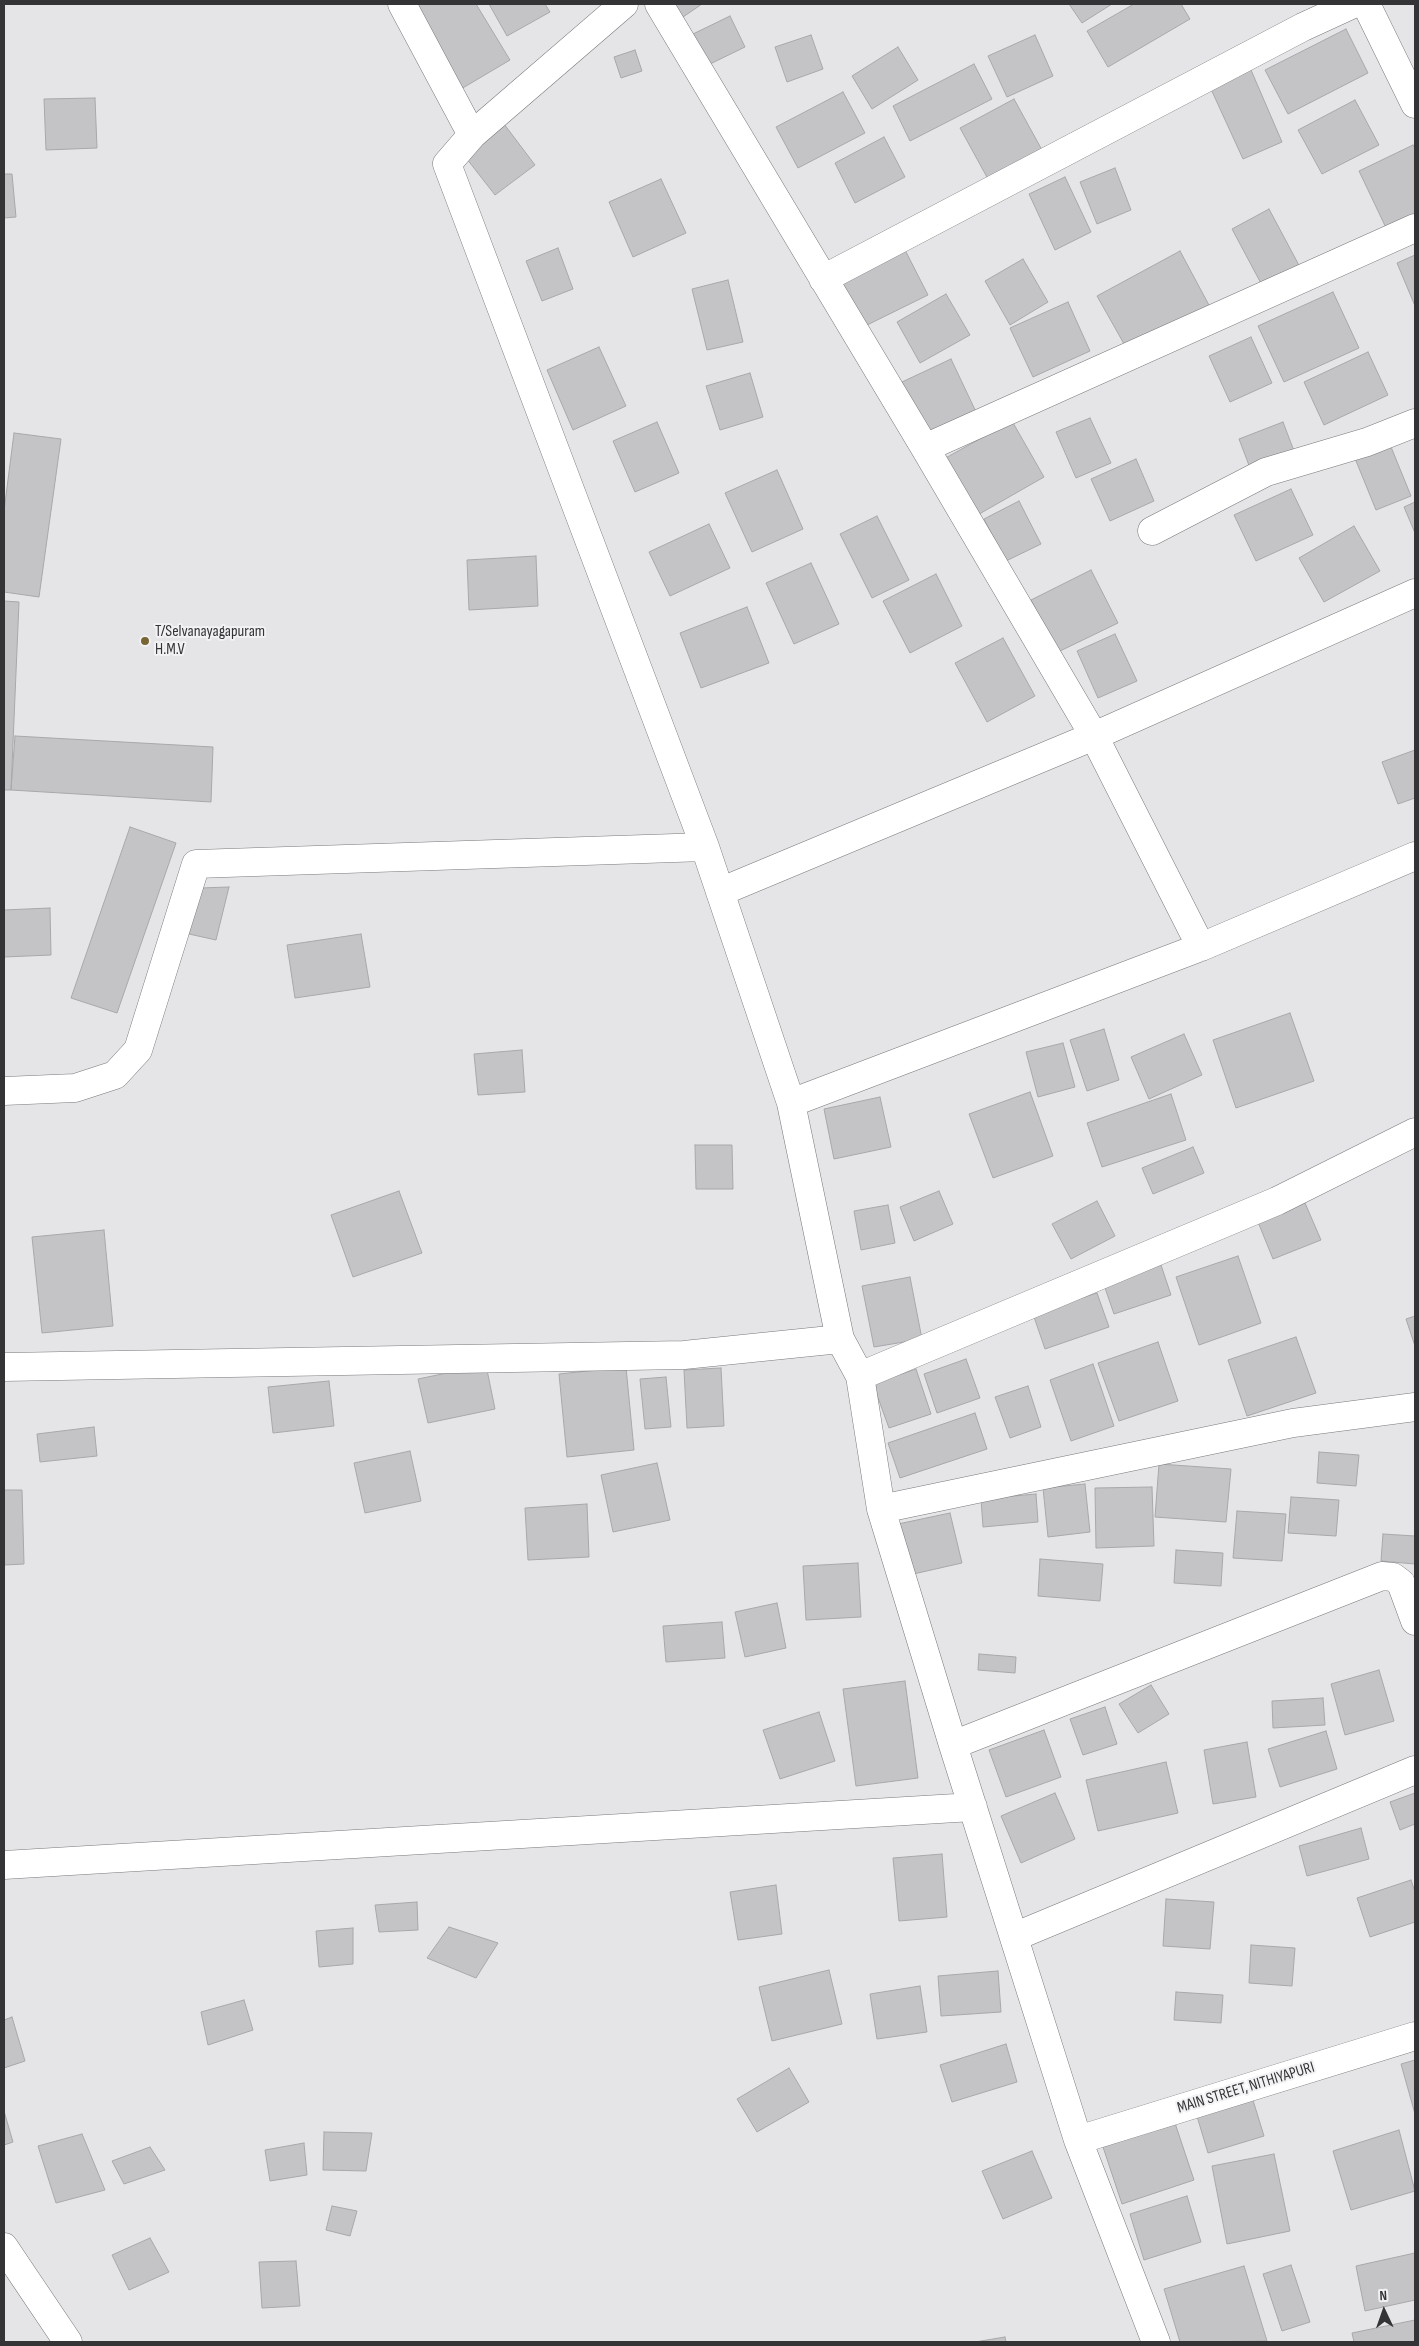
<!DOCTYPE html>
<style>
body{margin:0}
#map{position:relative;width:1419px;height:2346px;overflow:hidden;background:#e5e4e7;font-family:"Sofia Sans Condensed",sans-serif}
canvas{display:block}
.frame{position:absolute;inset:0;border:5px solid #343335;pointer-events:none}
.north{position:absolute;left:1359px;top:2286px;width:50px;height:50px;-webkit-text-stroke:4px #f2f2f5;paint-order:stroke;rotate:357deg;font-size:14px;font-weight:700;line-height:20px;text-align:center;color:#343335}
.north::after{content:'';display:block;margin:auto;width:18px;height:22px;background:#343335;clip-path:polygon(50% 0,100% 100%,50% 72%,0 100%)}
</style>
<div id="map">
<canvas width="1419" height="2346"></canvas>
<div class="frame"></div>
<div class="north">N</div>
</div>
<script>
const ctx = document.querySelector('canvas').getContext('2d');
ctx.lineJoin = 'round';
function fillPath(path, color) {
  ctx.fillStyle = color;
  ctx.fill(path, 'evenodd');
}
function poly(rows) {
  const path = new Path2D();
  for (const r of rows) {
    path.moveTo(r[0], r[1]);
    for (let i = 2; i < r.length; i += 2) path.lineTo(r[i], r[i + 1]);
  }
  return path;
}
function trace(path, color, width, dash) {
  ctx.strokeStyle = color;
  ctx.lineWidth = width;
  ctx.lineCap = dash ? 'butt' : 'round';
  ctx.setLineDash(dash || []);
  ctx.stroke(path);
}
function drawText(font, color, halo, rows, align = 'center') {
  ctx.font = font + ' "Sofia Sans Condensed",sans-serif';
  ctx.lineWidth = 4;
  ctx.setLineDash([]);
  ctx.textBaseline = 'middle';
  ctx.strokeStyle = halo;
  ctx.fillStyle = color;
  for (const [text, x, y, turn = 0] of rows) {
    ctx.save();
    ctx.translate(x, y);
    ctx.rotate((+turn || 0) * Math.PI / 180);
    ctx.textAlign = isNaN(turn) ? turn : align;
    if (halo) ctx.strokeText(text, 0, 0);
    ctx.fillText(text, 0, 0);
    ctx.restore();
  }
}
const building = poly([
 [420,4,476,4,510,60,461,89,412,9,420,4],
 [489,4,545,4,550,12,507,36,489,4],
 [673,4,702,4,683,17,673,4],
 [1069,4,1112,4,1082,23,1069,4],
 [1134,4,1181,4,1190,19,1108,67,1087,31,1134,4],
 [730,16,745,47,708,65,693,34,730,16],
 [1346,29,1368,73,1288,114,1265,70,1346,29],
 [811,35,823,69,787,82,775,47,811,35],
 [1035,35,1053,76,1007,97,988,56,1035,35],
 [898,47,918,80,872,109,852,76,898,47],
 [635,50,642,71,621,78,614,57,635,50],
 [974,64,992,99,910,141,893,106,974,64],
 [1251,70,1282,142,1243,159,1210,87,1251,70],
 [843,92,865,133,798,168,776,127,843,92],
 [95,98,97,148,46,150,44,99,95,98],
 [1014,99,1042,150,988,179,960,128,1014,99],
 [1355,100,1379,145,1322,174,1298,130,1355,100],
 [504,124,535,165,495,195,463,154,504,124],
 [884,137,905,177,855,203,835,163,884,137],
 [1413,145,1415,149,1415,219,1388,232,1359,171,1413,145],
 [1115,168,1131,210,1097,224,1080,182,1115,168],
 [4,174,12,174,16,217,4,218,4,174],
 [1065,177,1091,232,1055,250,1029,194,1065,177],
 [661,179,686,233,633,257,609,202,661,179],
 [1269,209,1301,269,1264,289,1232,229,1269,209],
 [558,248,573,289,542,301,526,261,558,248],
 [904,248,928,295,861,328,838,281,904,248],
 [1180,251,1210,307,1128,351,1097,296,1180,251],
 [1415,255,1415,306,1397,263,1415,255],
 [1023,259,1048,302,1010,325,985,281,1023,259],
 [728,280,743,342,707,350,692,289,728,280],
 [1333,292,1359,348,1284,382,1258,326,1333,292],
 [946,294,970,335,920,363,897,322,946,294],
 [1068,302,1090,351,1033,377,1010,328,1068,302],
 [1251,337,1272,383,1230,402,1209,356,1251,337],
 [599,347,626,406,573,430,547,370,599,347],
 [1368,352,1388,395,1324,425,1304,382,1368,352],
 [951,359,978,416,928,439,902,382,951,359],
 [750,373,763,417,720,430,706,386,750,373],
 [1090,418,1111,463,1076,478,1056,432,1090,418],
 [1012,421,1044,477,974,517,942,460,1012,421],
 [657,422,679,473,635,492,613,441,657,422],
 [1283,422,1294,451,1250,468,1239,439,1283,422],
 [14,433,61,439,39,597,4,592,4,511,14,433],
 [1389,442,1411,496,1376,510,1354,456,1389,442],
 [1136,459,1154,501,1110,521,1091,479,1136,459],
 [777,470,803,529,752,552,725,493,777,470],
 [1291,489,1313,535,1256,561,1234,515,1291,489],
 [1019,501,1041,544,1006,561,984,519,1019,501],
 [1415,502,1415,533,1404,507,1415,502],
 [877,516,909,580,872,598,840,534,877,516],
 [709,524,730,568,670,596,649,552,709,524],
 [1354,526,1380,571,1324,602,1299,558,1354,526],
 [536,556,538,606,469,610,467,560,536,556],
 [811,563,839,624,794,644,766,583,811,563],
 [1091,570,1118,623,1058,652,1031,600,1091,570],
 [936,574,962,626,910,653,883,601,936,574],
 [4,601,19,602,11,790,4,790,4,601],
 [747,607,769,663,701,688,680,633,747,607],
 [1115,634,1137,681,1098,698,1077,651,1115,634],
 [1003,638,1035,696,987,722,955,663,1003,638],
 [15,736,213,747,211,802,11,790,15,736],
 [1415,750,1415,798,1398,804,1382,762,1415,750],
 [130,827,176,843,117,1013,71,998,130,827],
 [229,887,216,940,189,934,200,888,229,887],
 [50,908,51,955,4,957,4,910,50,908],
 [361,934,370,987,295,998,287,945,361,934],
 [1290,1013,1314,1081,1236,1108,1213,1040,1290,1013],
 [1104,1029,1119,1080,1087,1091,1070,1040,1104,1029],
 [1184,1034,1202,1075,1149,1099,1131,1057,1184,1034],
 [1063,1043,1075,1087,1038,1097,1026,1052,1063,1043],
 [522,1050,525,1092,478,1095,474,1054,522,1050],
 [1030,1092,1053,1156,993,1178,969,1114,1030,1092],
 [1171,1094,1186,1140,1102,1167,1087,1123,1171,1094],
 [880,1097,891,1147,834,1159,824,1109,880,1097],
 [695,1145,732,1145,733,1189,696,1189,695,1145],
 [1193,1147,1204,1173,1153,1194,1142,1168,1193,1147],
 [399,1191,422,1253,353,1277,331,1215,399,1191],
 [939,1191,953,1224,914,1241,900,1207,939,1191],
 [1097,1201,1115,1236,1071,1259,1052,1224,1097,1201],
 [1305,1203,1321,1240,1273,1259,1258,1222,1305,1203],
 [888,1205,895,1243,861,1250,854,1211,888,1205],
 [104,1230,113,1326,42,1333,32,1237,104,1230],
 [1238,1256,1261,1323,1199,1345,1176,1277,1238,1256],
 [1161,1265,1171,1295,1114,1314,1104,1285,1161,1265],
 [910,1277,922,1339,874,1347,862,1286,910,1277],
 [1097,1293,1109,1327,1045,1349,1033,1314,1097,1293],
 [1415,1316,1415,1346,1406,1319,1415,1316],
 [1296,1337,1316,1393,1247,1416,1228,1360,1296,1337],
 [1158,1342,1178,1401,1119,1421,1098,1363,1158,1342],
 [966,1359,980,1398,937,1413,924,1374,966,1359],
 [1093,1364,1114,1426,1071,1441,1050,1380,1093,1364],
 [486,1365,495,1409,428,1423,418,1379,486,1365],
 [626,1367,634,1450,567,1457,559,1374,626,1367],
 [721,1368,724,1426,687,1428,684,1370,721,1368],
 [916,1369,931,1414,889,1428,873,1384,916,1369],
 [666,1377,671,1427,645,1429,640,1379,666,1377],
 [329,1381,334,1426,273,1433,268,1387,329,1381],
 [1028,1386,1041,1427,1010,1438,995,1397,1028,1386],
 [975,1413,987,1449,900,1478,888,1443,975,1413],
 [94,1427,97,1456,40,1462,37,1434,94,1427],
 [410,1451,421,1501,365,1513,354,1463,410,1451],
 [1319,1452,1359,1455,1356,1486,1317,1483,1319,1452],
 [657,1463,670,1520,613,1532,601,1475,657,1463],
 [1159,1464,1231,1469,1226,1522,1155,1517,1159,1464],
 [1085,1484,1090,1532,1048,1537,1043,1488,1085,1484],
 [1152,1487,1154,1546,1096,1548,1095,1488,1152,1487],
 [4,1490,22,1490,24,1564,4,1565,4,1490],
 [1036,1494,1038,1522,983,1527,981,1499,1036,1494],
 [1291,1497,1339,1500,1336,1536,1288,1533,1291,1497],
 [587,1504,589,1557,528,1560,525,1508,587,1504],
 [1237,1511,1286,1514,1282,1561,1233,1558,1237,1511],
 [950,1513,962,1563,909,1575,898,1524,950,1513],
 [1383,1534,1415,1536,1415,1564,1381,1561,1383,1534],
 [1176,1550,1223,1553,1221,1586,1174,1583,1176,1550],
 [1040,1559,1103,1564,1100,1601,1038,1596,1040,1559],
 [858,1563,861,1617,806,1620,803,1566,858,1563],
 [777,1603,786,1648,745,1657,735,1612,777,1603],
 [722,1622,725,1658,666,1662,663,1626,722,1622],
 [979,1654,1016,1657,1015,1673,978,1670,979,1654],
 [1379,1670,1394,1721,1345,1735,1331,1684,1379,1670],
 [905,1681,918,1778,856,1786,843,1689,905,1681],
 [1151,1685,1169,1714,1138,1733,1119,1704,1151,1685],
 [1323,1698,1325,1725,1273,1728,1272,1701,1323,1698],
 [1105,1707,1117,1744,1083,1755,1070,1719,1105,1707],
 [819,1712,835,1761,780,1779,763,1730,819,1712],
 [1044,1730,1061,1777,1006,1797,989,1750,1044,1730],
 [1326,1731,1337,1769,1280,1787,1268,1749,1326,1731],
 [1247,1742,1256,1797,1213,1804,1204,1750,1247,1742],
 [1166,1762,1178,1813,1098,1831,1086,1780,1166,1762],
 [1055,1793,1075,1839,1021,1863,1001,1816,1055,1793],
 [1415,1793,1415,1824,1400,1830,1390,1802,1415,1793],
 [1361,1828,1369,1859,1307,1876,1299,1846,1361,1828],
 [942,1854,947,1917,899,1921,893,1858,942,1854],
 [1411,1880,1415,1892,1415,1922,1370,1937,1357,1898,1411,1880],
 [776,1885,782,1934,738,1940,730,1892,776,1885],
 [1166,1899,1214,1902,1210,1949,1163,1946,1166,1899],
 [417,1902,418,1930,379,1932,375,1905,417,1902],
 [449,1927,498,1943,476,1978,427,1958,449,1927],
 [353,1928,353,1964,319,1967,316,1931,353,1928],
 [1251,1945,1295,1948,1292,1986,1249,1983,1251,1945],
 [829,1970,842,2024,772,2041,759,1987,829,1970],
 [998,1971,1001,2012,941,2016,938,1976,998,1971],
 [920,1986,927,2032,877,2039,870,1994,920,1986],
 [1176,1992,1223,1995,1221,2023,1174,2020,1176,1992],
 [244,2000,253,2030,208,2045,201,2012,244,2000],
 [12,2017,25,2061,4,2068,4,2020,12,2017],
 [1006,2044,1017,2082,952,2102,940,2065,1006,2044],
 [1415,2060,1415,2114,1401,2064,1415,2060],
 [789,2068,809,2102,757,2132,737,2099,789,2068],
 [1252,2097,1264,2136,1208,2153,1196,2113,1252,2097],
 [4,2111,13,2142,4,2145,4,2111],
 [1175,2123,1194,2180,1122,2204,1103,2147,1175,2123],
 [1399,2130,1415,2191,1351,2210,1333,2151,1399,2130],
 [324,2132,372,2133,366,2171,323,2170,324,2132],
 [82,2134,105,2190,56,2203,38,2146,82,2134],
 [304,2143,307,2175,270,2181,265,2150,304,2143],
 [150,2147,165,2170,124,2184,112,2161,150,2147],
 [1032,2151,1052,2198,1003,2219,982,2171,1032,2151],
 [1274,2154,1290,2231,1227,2244,1212,2166,1274,2154],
 [1187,2196,1201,2242,1144,2260,1130,2214,1187,2196],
 [332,2206,357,2211,350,2236,326,2230,332,2206],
 [150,2238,169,2272,129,2290,112,2255,150,2238],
 [1415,2253,1415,2300,1365,2311,1356,2266,1415,2253],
 [296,2261,300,2306,262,2308,259,2262,296,2261],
 [1291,2265,1310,2322,1282,2331,1263,2274,1291,2265],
 [1244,2266,1267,2341,1180,2342,1164,2289,1244,2266],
 [1415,2320,1415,2342,1354,2342,1352,2333,1415,2320],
 [1005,2337,1006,2342,975,2342,1005,2337]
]);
fillPath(building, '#c4c4c7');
trace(building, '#a8a8ab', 1);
const minor = poly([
 [402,4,472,135,447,164,705,847,791,1103,840,1339,860,1376,881,1509,953,1745,1078,2140,1156,2342],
 [659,4,925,448,1094,736,1201,947],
 [1366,4,1415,104],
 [472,135,624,4],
 [823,279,1303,27,1353,4],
 [925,448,1415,228],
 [1152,531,1266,472,1367,442,1415,423],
 [720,892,1094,736,1415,593],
 [4,1091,75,1088,115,1075,138,1050,196,864,705,847],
 [791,1103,1201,947,1415,856],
 [4,1367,684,1355,840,1339],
 [860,1376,1277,1201,1415,1132],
 [881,1509,1293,1423,1415,1407],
 [953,1745,1382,1576,1393,1577,1401,1583,1415,1621],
 [4,1865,973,1807],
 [1014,1937,1415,1770],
 [1078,2140,1415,2036],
 [4,2247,68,2342]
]);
trace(minor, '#79797c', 29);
trace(minor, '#fff', 28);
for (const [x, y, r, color] of [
 [145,641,5,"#776634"]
]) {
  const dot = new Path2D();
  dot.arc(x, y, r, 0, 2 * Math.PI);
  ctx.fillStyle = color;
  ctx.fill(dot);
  trace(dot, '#f2f2f5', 2);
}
drawText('16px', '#343335', '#f2f2f5', [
 ["T/Selvanayagapuram",155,632],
 ["H.M.V",155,650]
], 'left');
drawText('16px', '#343335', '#f2f2f5', [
 ["MAIN STREET, NITHIYAPURI",1246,2088,-17]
]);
</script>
